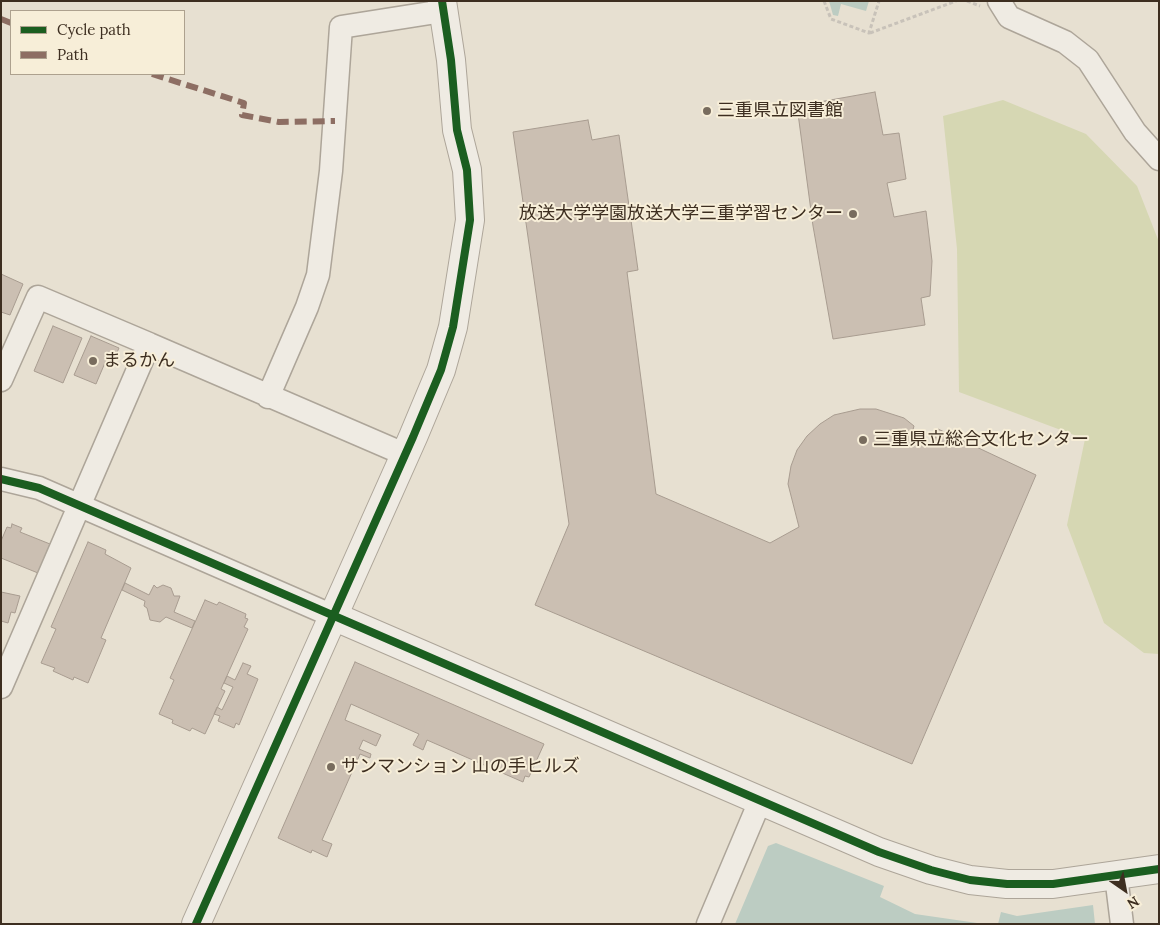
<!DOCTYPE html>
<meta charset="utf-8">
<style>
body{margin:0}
#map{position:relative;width:1160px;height:925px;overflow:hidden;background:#e7e0d1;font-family:Lora,serif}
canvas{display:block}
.frame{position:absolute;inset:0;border:2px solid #3d2e20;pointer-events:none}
.legend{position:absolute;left:10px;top:10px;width:175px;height:65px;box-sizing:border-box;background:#f7eed8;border:1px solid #ada18e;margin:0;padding:6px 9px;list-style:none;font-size:15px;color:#3d2e20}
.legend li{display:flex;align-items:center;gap:10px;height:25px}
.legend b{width:25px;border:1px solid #ada18e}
.north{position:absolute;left:1100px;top:865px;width:50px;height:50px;-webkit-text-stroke:4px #f7eed8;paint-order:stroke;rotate:147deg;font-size:14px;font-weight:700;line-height:20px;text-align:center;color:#3d2e20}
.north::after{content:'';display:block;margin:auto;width:18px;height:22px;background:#3d2e20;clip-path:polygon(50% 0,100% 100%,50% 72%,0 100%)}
</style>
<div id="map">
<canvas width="1160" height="925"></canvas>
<div class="frame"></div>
<ul class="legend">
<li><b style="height:6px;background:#1b5e20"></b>Cycle path</li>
<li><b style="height:6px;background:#8d6e63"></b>Path</li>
</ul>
<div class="north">N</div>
</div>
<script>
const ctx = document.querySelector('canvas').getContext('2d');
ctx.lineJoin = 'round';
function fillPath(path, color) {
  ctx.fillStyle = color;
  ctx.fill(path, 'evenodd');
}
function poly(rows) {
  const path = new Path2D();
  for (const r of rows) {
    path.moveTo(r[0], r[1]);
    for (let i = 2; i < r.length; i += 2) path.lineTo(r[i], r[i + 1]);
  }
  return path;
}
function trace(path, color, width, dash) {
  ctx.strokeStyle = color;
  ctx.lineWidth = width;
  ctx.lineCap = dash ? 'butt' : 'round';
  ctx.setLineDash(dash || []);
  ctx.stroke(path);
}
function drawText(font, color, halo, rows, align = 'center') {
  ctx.font = font + ' Lora,"Noto Sans JP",serif';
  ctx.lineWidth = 4;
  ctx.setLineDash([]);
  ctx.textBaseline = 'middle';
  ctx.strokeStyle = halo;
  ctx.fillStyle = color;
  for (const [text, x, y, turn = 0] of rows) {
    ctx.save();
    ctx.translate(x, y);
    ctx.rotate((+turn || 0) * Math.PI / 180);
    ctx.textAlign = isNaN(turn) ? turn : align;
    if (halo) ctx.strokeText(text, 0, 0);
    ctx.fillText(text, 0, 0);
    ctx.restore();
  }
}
fillPath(poly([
 [1003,100,1086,134,1137,186,1159,242,1159,654,1144,653,1104,623,1067,525,1085,439,959,392,957,249,943,116]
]), '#d6d7b3');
fillPath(poly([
 [829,1,869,1,866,11,841,4,838,16,833,15],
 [776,843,884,886,880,897,915,914,984,924,735,924,768,846],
 [1093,905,1095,924,998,924,1001,912,1017,916]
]), '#bcccc2');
const building = poly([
 [875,92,883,135,899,133,906,179,887,183,894,217,926,211,932,261,930,296,921,298,925,325,833,339,813,226,797,106,875,92],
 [588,120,592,140,619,135,638,270,627,272,656,494,770,543,799,527,788,484,791,466,797,450,807,436,820,424,834,415,860,409,876,409,904,418,914,426,911,437,933,444,938,429,1036,475,912,764,535,605,569,524,513,132,588,120],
 [1,274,23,284,10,315,1,312,1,274],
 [53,326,82,338,63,383,34,371,53,326],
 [91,336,119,348,113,361,107,358,96,384,74,375,91,336],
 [12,524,22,528,20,532,50,544,38,573,1,558,1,541,7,527,11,528,12,524],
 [88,542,106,550,105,554,131,568,101,638,106,640,88,683,74,677,73,680,53,671,55,668,41,663,56,629,51,627,88,542],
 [125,583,149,595,154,585,157,588,163,585,171,588,174,596,180,596,174,612,195,621,192,628,166,617,160,622,150,620,147,608,144,606,145,601,122,590,125,583],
 [1,592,20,596,15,613,11,612,8,623,1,621,1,592],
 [205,600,217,605,219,602,246,614,245,618,248,619,244,627,248,629,221,689,225,691,205,734,192,728,190,731,172,723,173,720,159,714,174,680,170,678,205,600],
 [355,662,544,744,529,777,525,776,523,782,427,740,423,750,413,745,419,734,351,704,345,720,381,735,376,746,363,740,359,749,371,754,370,758,360,754,322,840,332,844,327,857,312,850,311,853,278,838,355,662],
 [243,663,251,666,247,674,258,679,239,725,236,723,234,728,218,721,220,716,214,714,217,707,222,710,233,687,224,683,227,676,235,680,243,663]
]);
fillPath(building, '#cbbfb2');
trace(building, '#a89c90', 1);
const minor = poly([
 [999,1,1009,17,1065,42,1088,60,1135,132,1159,159],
 [1,380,38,297,149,344],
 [268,397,307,307,318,275,331,171,341,27,443,11],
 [1,479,39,488,333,616],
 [1,687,149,344,404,454],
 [1116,876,1122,924],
 [708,924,760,801]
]);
const tertiary = poly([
 [333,616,879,852,931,870,970,880,1007,884,1053,884,1159,869],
 [196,924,413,437,441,370,453,327,470,220,467,170,457,130,451,60,442,1]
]);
trace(minor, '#ada599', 25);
trace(tertiary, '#ada599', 30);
trace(poly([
 [824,1,831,19,869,33,879,1],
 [967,1,980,6],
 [870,33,956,1]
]), '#c8c2b9', 3, [4, 2.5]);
trace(minor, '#efebe3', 22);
trace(tertiary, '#efebe3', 28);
trace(poly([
 [1,19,11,23],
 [152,74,244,103,242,115,279,122,335,121]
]), '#8d6e63', 6, [12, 6]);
trace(poly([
 [1,479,39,488,879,852,931,870,970,880,1007,884,1053,884,1159,869],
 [196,924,413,437,441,370,453,327,470,220,467,170,457,130,451,60,442,1]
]), '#1b5e20', 8);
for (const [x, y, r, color] of [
 [707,111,5,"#786c5e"],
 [853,214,5,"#786c5e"],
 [93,361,5,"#786c5e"],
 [863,440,5,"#786c5e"],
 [331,767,5,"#786c5e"]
]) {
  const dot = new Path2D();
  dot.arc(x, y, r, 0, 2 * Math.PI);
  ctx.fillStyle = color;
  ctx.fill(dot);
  trace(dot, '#f7eed8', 2);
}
drawText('18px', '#3d2e20', '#f7eed8', [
 ["三重県立図書館",717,111],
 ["放送大学学園放送大学三重学習センター",843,214,"right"],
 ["まるかん",103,361],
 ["三重県立総合文化センター",873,440],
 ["サンマンション 山の手ヒルズ",341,767]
], 'left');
</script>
